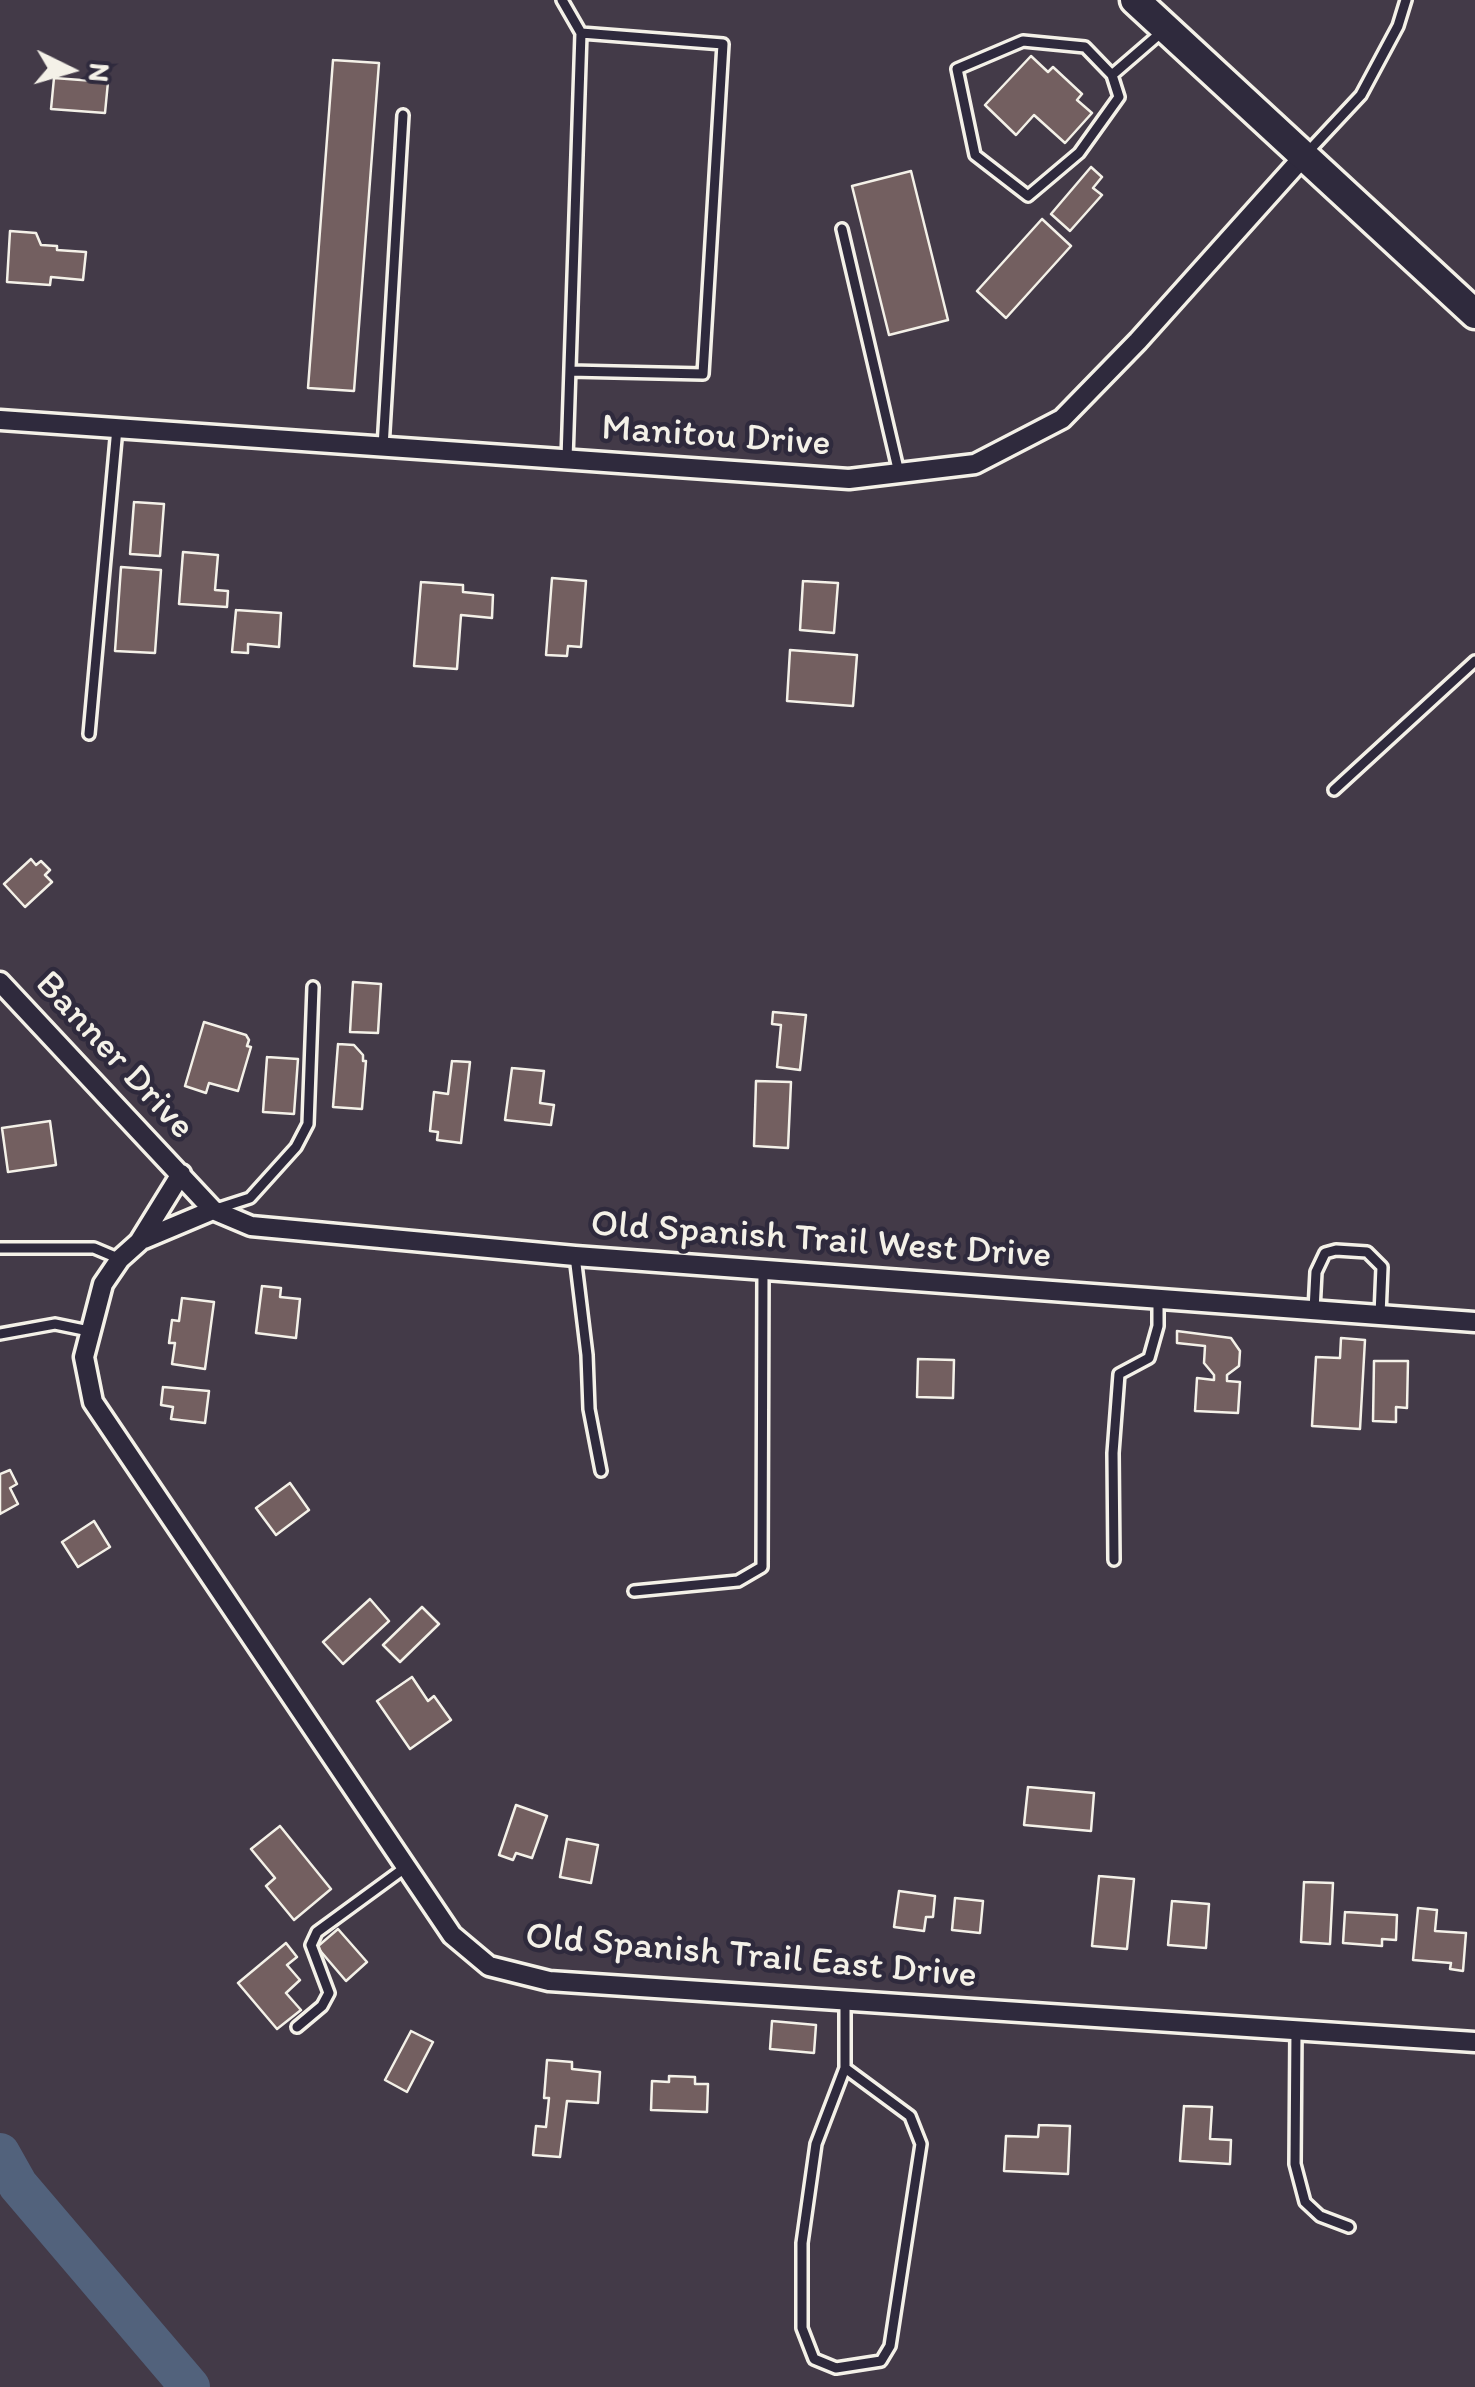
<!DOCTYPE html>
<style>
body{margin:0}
#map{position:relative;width:1475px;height:2387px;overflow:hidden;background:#433a48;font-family:Itim,sans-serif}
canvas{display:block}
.north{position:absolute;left:20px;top:20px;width:100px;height:100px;-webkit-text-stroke:8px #2f2a3d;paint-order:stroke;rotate:95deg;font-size:28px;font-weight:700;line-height:40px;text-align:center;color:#f4f1e8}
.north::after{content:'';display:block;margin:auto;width:35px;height:45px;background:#f4f1e8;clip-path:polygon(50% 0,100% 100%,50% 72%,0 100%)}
</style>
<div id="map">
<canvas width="1475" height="2387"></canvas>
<div class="north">N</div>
</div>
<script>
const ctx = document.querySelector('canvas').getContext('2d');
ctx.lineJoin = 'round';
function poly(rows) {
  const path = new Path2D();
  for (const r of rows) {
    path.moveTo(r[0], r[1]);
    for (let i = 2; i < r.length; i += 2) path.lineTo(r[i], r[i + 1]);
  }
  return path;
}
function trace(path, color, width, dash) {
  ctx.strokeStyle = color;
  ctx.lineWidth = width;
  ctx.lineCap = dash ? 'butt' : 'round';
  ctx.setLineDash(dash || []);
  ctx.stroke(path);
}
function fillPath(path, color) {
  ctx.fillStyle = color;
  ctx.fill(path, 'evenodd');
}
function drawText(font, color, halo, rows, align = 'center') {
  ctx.font = font + ' Itim,sans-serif';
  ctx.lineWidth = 9;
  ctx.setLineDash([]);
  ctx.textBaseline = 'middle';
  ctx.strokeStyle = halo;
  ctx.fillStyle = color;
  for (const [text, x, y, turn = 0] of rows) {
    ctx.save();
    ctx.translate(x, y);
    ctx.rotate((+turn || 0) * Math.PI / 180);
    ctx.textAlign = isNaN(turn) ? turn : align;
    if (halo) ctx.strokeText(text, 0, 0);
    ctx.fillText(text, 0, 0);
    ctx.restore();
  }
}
trace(poly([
 [0,2153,18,2185,190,2387]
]), '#52627c', 40);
const building = poly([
 [1031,56,1048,72,1053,67,1082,94,1077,100,1092,113,1065,143,1034,115,1016,135,985,105,1031,56],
 [333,60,379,63,354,391,308,388,333,60],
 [54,78,108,82,105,113,51,109,54,78],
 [1091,167,1102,177,1093,188,1102,195,1070,231,1051,214,1091,167],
 [911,171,948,320,889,335,852,186,911,171],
 [1042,219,1071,246,1006,318,977,291,1042,219],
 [10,231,36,233,41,245,57,246,57,250,86,252,83,280,51,277,50,285,7,282,10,231],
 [134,502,164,504,160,556,130,554,134,502],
 [183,552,218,555,215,590,228,591,227,607,179,604,183,552],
 [121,567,161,570,155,653,115,651,121,567],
 [552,578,586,581,581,647,568,646,567,656,546,655,552,578],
 [803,581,838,583,834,633,800,630,803,581],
 [421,582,463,585,463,592,493,595,492,618,461,615,457,669,414,666,421,582],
 [236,610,281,613,279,647,248,644,248,653,232,652,236,610],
 [790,650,857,655,853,706,787,701,790,650],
 [31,859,36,865,41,861,50,870,45,875,52,882,25,907,4,884,31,859],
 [353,982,381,984,378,1033,350,1032,353,982],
 [773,1012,806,1015,800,1070,777,1067,781,1025,772,1024,773,1012],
 [204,1022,246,1035,249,1040,247,1046,251,1047,238,1091,209,1083,206,1093,185,1086,204,1022],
 [338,1044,354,1045,363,1055,363,1061,366,1061,362,1109,333,1107,338,1044],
 [267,1057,298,1059,294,1114,263,1112,267,1057],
 [452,1061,470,1062,461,1143,437,1140,438,1132,430,1131,434,1092,448,1094,452,1061],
 [512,1068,544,1071,540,1103,554,1105,551,1125,505,1120,512,1068],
 [756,1081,791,1082,788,1148,754,1146,756,1081],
 [50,1121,56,1165,8,1172,2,1128,50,1121],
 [262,1286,281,1288,280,1297,300,1299,296,1338,256,1333,262,1286],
 [182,1298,214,1302,205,1369,172,1364,175,1343,169,1343,172,1320,179,1321,182,1298],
 [1177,1331,1231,1338,1240,1351,1239,1366,1227,1375,1227,1381,1240,1382,1238,1413,1195,1411,1197,1378,1214,1380,1214,1375,1204,1363,1205,1346,1177,1343,1177,1331],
 [1341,1338,1365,1340,1360,1429,1312,1426,1316,1357,1340,1358,1341,1338],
 [918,1359,954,1360,953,1398,917,1397,918,1359],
 [1374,1361,1408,1361,1407,1408,1396,1407,1396,1422,1373,1421,1374,1361],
 [163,1387,209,1391,205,1423,171,1419,173,1407,161,1405,163,1387],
 [10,1470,17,1484,10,1488,18,1504,0,1514,0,1474,10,1470],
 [290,1483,309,1510,276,1535,256,1508,290,1483],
 [94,1521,110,1547,78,1567,62,1542,94,1521],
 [370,1599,389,1621,343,1664,323,1642,370,1599],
 [422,1607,439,1624,400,1662,383,1645,422,1607],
 [412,1677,428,1701,434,1696,451,1720,410,1749,377,1701,412,1677],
 [1028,1787,1094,1793,1091,1831,1024,1825,1028,1787],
 [516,1805,547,1816,532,1858,516,1853,513,1860,499,1855,516,1805],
 [280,1826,331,1889,294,1920,266,1886,275,1878,251,1849,280,1826],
 [567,1839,598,1845,591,1883,560,1877,567,1839],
 [1099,1876,1134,1879,1127,1949,1092,1946,1099,1876],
 [1304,1882,1333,1883,1330,1944,1301,1942,1304,1882],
 [899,1891,935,1896,933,1917,926,1917,924,1931,894,1927,899,1891],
 [955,1898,983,1901,980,1933,952,1930,955,1898],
 [1172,1901,1209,1904,1206,1948,1168,1945,1172,1901],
 [1418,1908,1437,1910,1435,1931,1466,1933,1463,1971,1450,1969,1451,1963,1413,1960,1418,1908],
 [1345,1912,1397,1915,1396,1940,1382,1939,1382,1946,1343,1943,1345,1912],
 [338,1929,367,1962,346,1981,317,1947,338,1929],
 [286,1943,297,1957,287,1965,300,1980,286,1993,301,2010,277,2029,238,1983,286,1943],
 [772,2021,816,2025,814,2053,770,2049,772,2021],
 [411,2031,433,2042,407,2092,385,2080,411,2031],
 [547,2060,572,2062,572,2069,600,2072,598,2103,567,2101,560,2157,533,2155,536,2126,546,2127,549,2098,544,2098,547,2060],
 [669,2076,695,2077,695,2084,708,2084,707,2112,651,2110,652,2081,669,2082,669,2076],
 [1184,2106,1212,2107,1210,2139,1231,2140,1230,2164,1180,2161,1184,2106],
 [1039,2125,1070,2126,1068,2174,1004,2171,1006,2136,1038,2137,1039,2125]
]);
fillPath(building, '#735f60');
trace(building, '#f4f1e8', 2.5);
const lane = poly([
 [562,0,581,33,567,459],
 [1112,75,1119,97,1079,153,1028,196,975,155,957,69,1023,41,1085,47,1112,75,1163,31],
 [1305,155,1361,95,1398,26,1406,0],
 [842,229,899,473],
 [570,371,703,374,723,44,581,33],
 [383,447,403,115],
 [89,734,117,428],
 [1334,790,1475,661],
 [216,1209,250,1198,296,1147,308,1124,313,987],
 [0,1248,94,1248,120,1259],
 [575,1256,587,1355,589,1409,601,1471],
 [1314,1310,1316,1272,1325,1253,1336,1250,1367,1252,1382,1267,1380,1315],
 [0,1334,55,1324,89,1331],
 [1114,1560,1113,1453,1119,1374,1149,1358,1158,1326,1158,1299],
 [634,1591,738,1581,762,1567,763,1270],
 [297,2027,322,2006,329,1993,311,1945,317,1932,406,1867],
 [1296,2030,1295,2164,1305,2202,1320,2216,1349,2227],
 [845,2068,816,2144,802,2243,802,2328,814,2359,836,2368,881,2361,890,2346,921,2144,910,2116,845,2068,845,2000]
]);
const street = poly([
 [0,420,849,479,975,464,1062,419,1138,341,1303,157],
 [0,982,213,1210,251,1226,575,1256,1475,1322],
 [181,1174,139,1242,120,1259,103,1284,84,1357,93,1402,452,1935,489,1966,549,1981,1475,2042],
 [144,1239,213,1210]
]);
const primary = poly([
 [1135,0,1475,314]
]);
trace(lane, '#f4f1e8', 16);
trace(street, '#f4f1e8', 25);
trace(primary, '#f4f1e8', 35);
trace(lane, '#2f2a3d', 9);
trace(street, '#2f2a3d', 18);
trace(primary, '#2f2a3d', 28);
drawText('38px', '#f4f1e8', '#2f2a3d', [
 ["Manitou Drive",716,437,4],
 ["Banner Drive",114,1056,47],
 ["Old Spanish Trail West Drive",821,1241,4],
 ["Old Spanish Trail East Drive",751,1957,5]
]);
</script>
